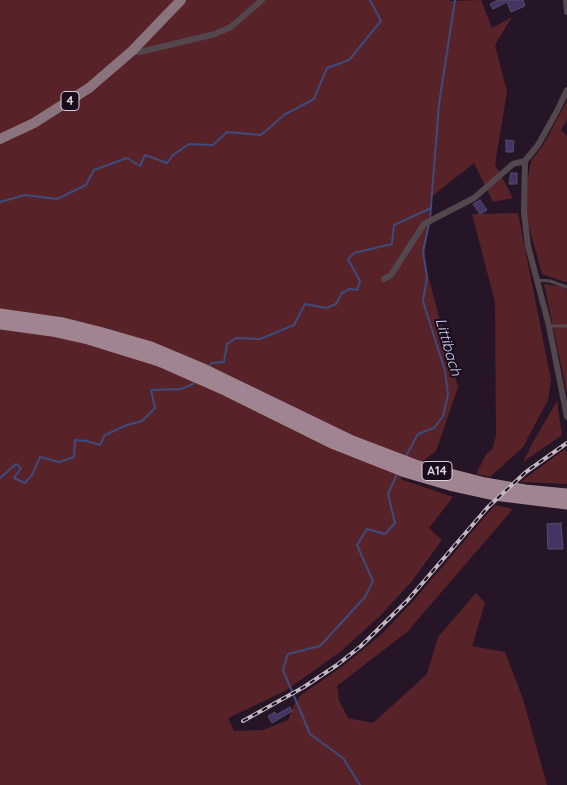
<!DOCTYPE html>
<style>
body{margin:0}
canvas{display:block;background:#251526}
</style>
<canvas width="567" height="785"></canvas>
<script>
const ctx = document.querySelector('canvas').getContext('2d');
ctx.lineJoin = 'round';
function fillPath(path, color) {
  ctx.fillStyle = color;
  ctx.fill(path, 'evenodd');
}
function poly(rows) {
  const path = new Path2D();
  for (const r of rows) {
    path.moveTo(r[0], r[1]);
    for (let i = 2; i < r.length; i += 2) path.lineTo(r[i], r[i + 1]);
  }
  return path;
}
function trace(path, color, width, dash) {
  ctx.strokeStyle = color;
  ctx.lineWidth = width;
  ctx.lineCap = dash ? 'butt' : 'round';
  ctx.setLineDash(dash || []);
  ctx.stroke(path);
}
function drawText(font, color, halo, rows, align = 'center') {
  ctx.font = font + ' Quicksand,sans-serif';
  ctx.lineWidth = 4;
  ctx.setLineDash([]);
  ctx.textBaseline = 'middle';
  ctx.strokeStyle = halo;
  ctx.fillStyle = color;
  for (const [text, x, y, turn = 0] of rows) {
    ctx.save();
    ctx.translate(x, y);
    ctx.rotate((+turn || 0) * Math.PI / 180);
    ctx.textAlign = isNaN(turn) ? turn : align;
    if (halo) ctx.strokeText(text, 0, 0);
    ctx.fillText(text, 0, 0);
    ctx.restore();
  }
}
fillPath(poly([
 [0,0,449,0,450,1,481,0,492,28,512,17,495,45,507,92,495,164,513,198,493,202,474,163,431,197,424,261,458,387,436,451,400,479,453,497,429,528,442,540,412,581,380,616,340,652,285,691,228,718,234,731,263,730,288,720,294,705,301,695,343,666,383,633,414,600,495,505,513,509,407,632,337,686,339,701,348,718,373,723,427,674,438,637,476,593,485,603,472,646,505,652,523,699,547,785,0,785],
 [567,101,567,120,561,130,567,136,567,281,565,282,542,274,525,213,528,178,531,161,543,145],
 [518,213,551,380,548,400,523,447,490,477,476,474,487,453,492,450,496,436,495,302,472,214],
 [544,284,564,287,567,290,567,393],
 [557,401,562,435,523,462,533,442],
 [565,449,567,452,567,484,520,482]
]), '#582229');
trace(poly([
 [0,202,25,195,57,199,86,185,94,170,127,158,140,166,145,155,167,163,173,155,189,144,213,145,227,132,261,135,284,115,314,99,327,68,349,60,381,21,370,0],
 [430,219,439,104,455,0],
 [209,366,212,363,224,362,227,344,236,338,260,339,294,325,305,304,326,308,336,304,342,293,350,289,357,290,360,281,348,259,354,253,392,244,394,225,431,208],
 [406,456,418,434,434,428,443,416,448,395,445,371,423,301,427,277,423,251,429,224],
 [0,478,16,464,21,468,14,478,25,483,32,475,40,457,59,462,74,457,75,440,87,441,100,445,105,435,127,425,142,421,155,408,151,390,181,389,193,384,196,381],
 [360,785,343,758,310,734,283,670,288,654,320,646,365,597,373,581,357,545,367,529,385,534,395,523,388,494,397,474]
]), '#3e4b7d', 2);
const building = poly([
 [498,0,523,0,525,6,511,12,507,2,493,9,490,4,498,0],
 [506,140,514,141,513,152,506,152,506,140],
 [511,173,517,173,517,184,509,184,511,173],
 [480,200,487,210,480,214,473,204,480,200],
 [561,523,563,549,548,549,547,524,561,523],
 [290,707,292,711,272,723,268,716,275,712,276,715,290,707]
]);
fillPath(building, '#443365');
trace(building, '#544e66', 1);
trace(poly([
 [538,280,550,281,567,287],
 [550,326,567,326]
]), '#53474d', 3);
trace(poly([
 [566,0,567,12],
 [132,51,140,52,215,34,231,27,262,0],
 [525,161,524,212,528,246,549,326,567,417],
 [384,279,391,275,424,224,474,198,513,164,525,161,538,145,557,111,567,90]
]), '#53474d', 6);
trace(poly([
 [0,139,34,123,89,88,132,51,181,0]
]), '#8a737d', 10);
trace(poly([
 [0,314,63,323,99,332,151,347,201,368,352,441,415,465,485,483,525,490,567,494],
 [0,324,52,331,88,339,159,361,225,390,334,444,405,472,453,486,494,495,567,504]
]), '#a08491', 11);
const rail = poly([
 [243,721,304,687,337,665,361,646,407,601,488,507,526,472,567,443]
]);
trace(rail, '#c1b6c2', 4);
trace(rail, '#1b0c1d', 2, [5.5]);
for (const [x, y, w] of [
 [70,101,18],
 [437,471,30]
]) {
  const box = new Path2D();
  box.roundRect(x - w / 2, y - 9.5, w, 19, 4);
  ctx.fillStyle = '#1b0c1d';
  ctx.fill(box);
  trace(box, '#dcd2dd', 1);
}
drawText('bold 12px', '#dcd2dd', null, [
 ["4",70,101],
 ["A14",437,471]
]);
drawText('italic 15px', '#c7d2f2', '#1b0c1d', [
 ["Littibach",448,347,74]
]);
</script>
